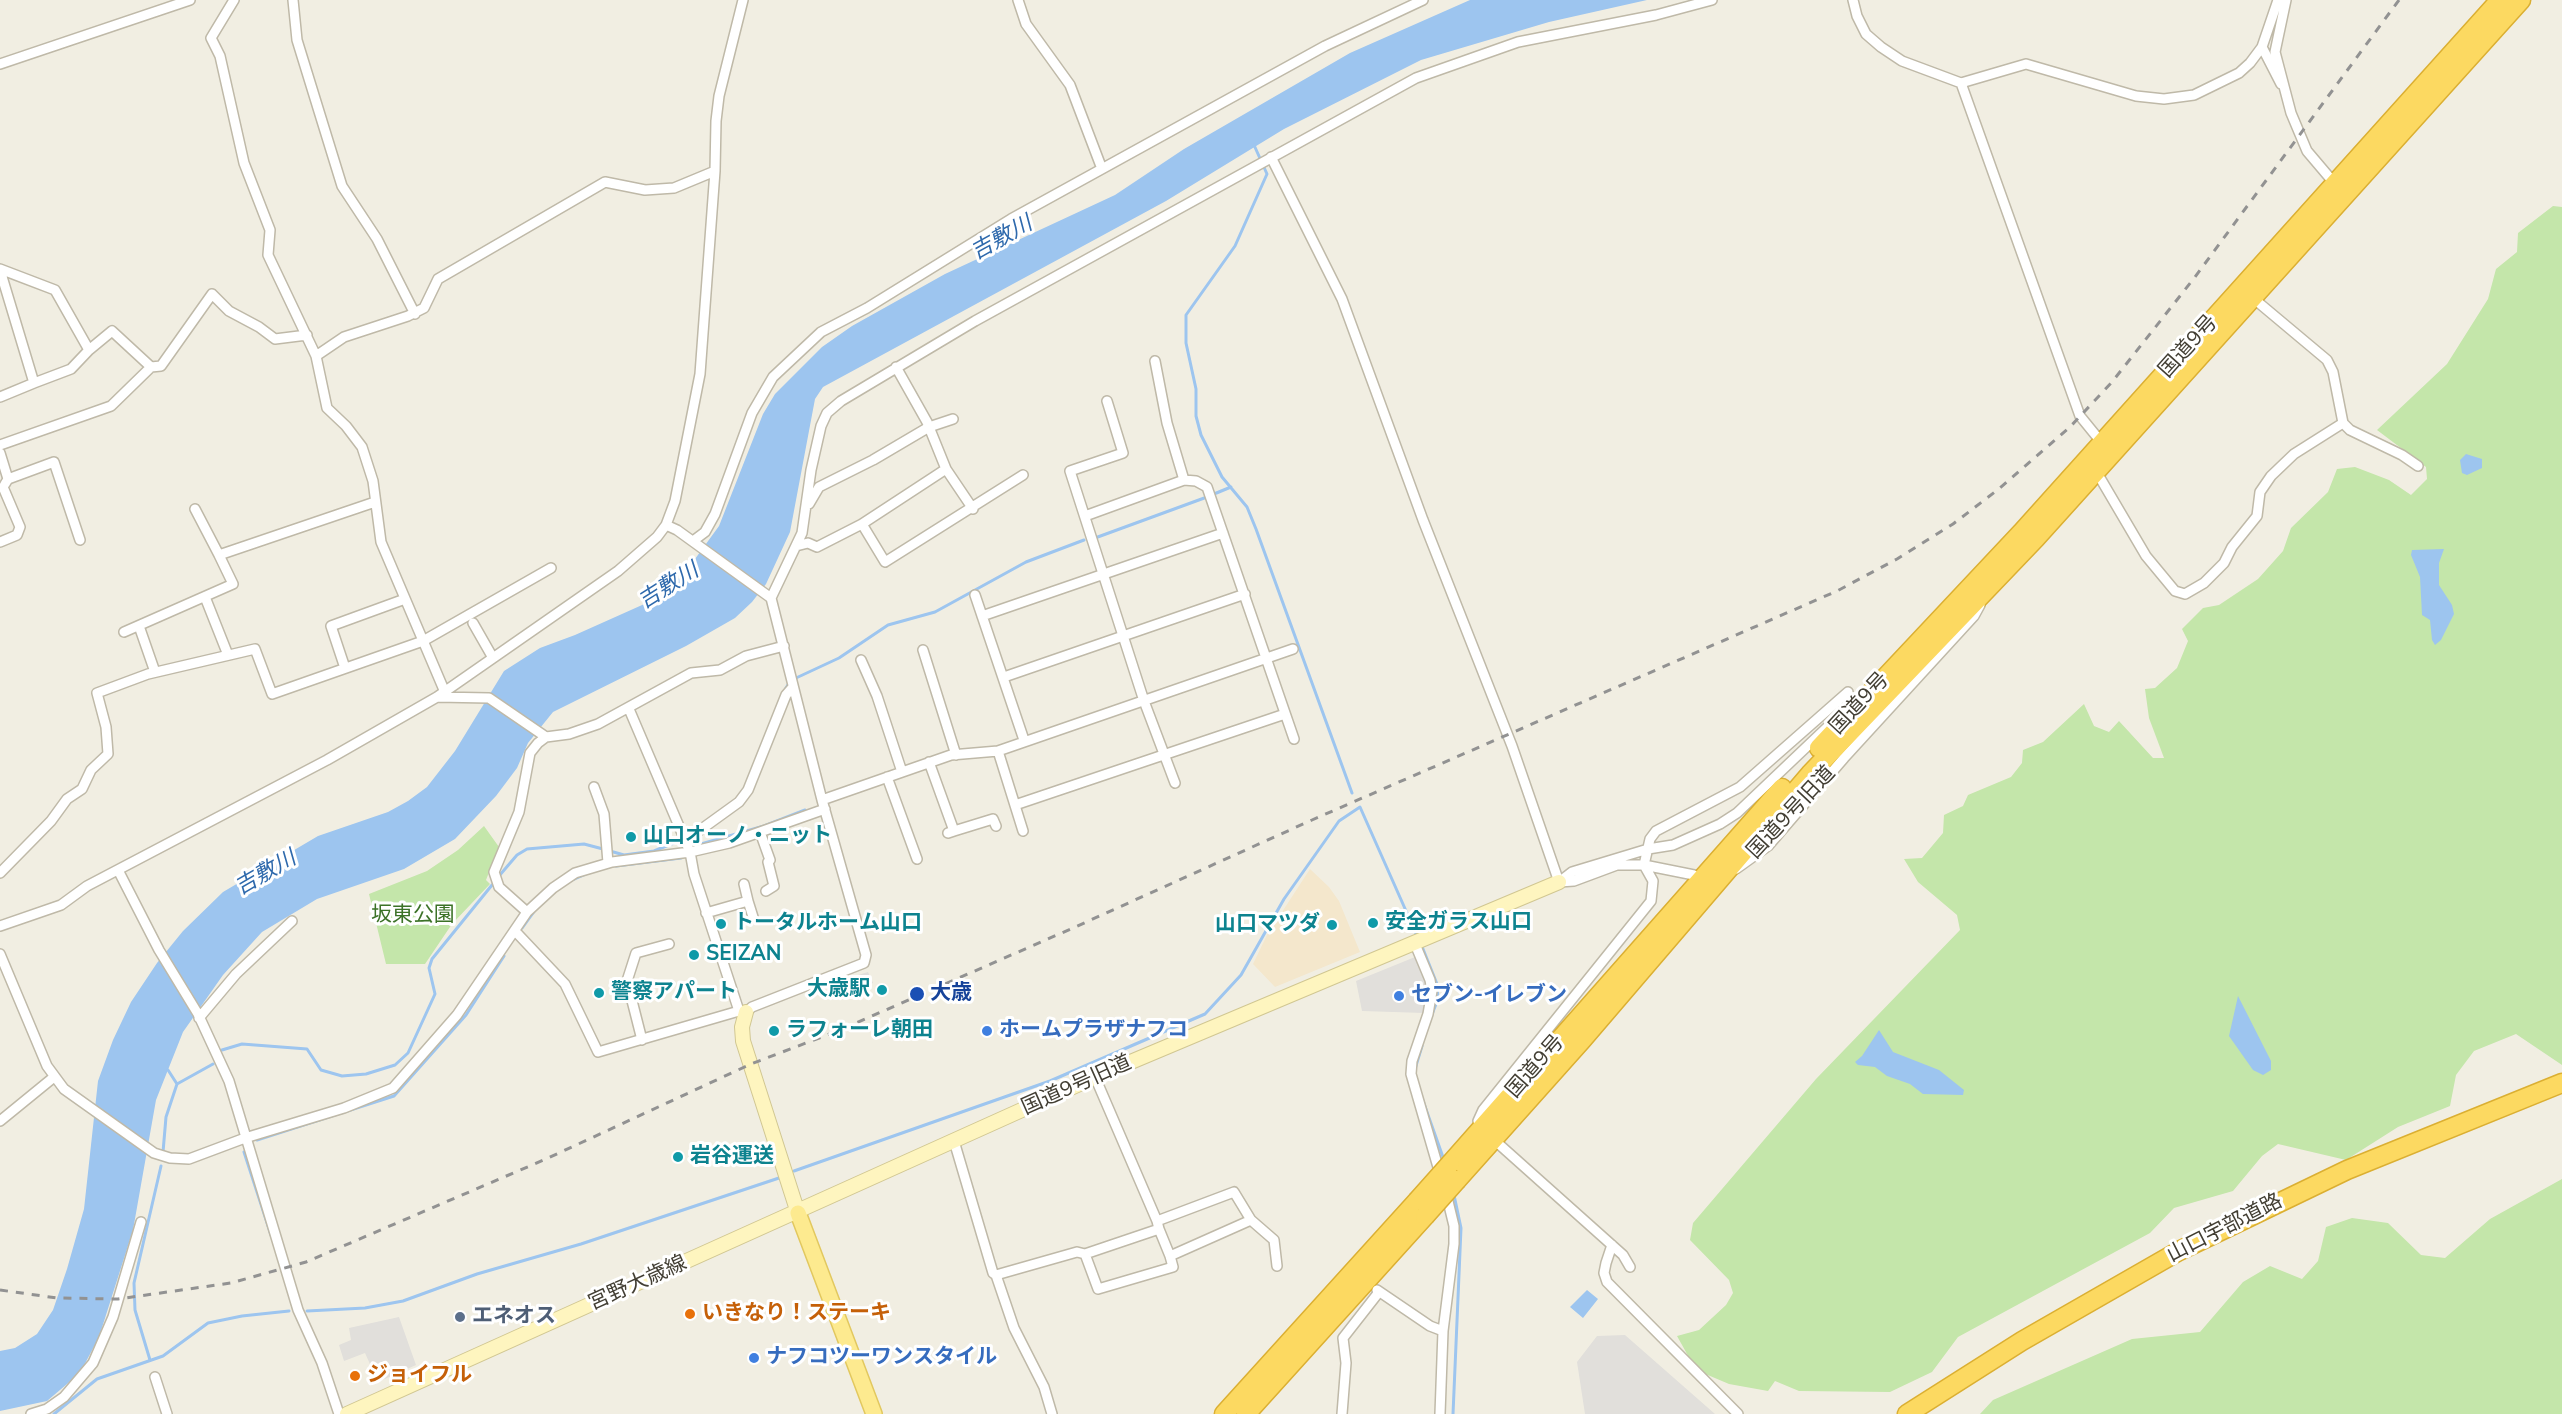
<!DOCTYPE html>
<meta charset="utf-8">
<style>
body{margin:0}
canvas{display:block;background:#f1eee2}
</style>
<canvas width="2562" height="1414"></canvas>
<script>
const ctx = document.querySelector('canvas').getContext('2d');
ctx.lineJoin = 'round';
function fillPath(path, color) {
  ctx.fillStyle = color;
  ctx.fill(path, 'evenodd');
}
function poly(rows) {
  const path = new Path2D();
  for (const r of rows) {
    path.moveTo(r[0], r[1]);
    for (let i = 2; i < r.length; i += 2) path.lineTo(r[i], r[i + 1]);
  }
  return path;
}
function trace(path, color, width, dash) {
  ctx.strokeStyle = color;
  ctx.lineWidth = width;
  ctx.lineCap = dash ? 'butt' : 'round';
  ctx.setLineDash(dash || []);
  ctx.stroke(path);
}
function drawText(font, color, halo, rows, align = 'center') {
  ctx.font = font + ' "Nunito Sans","Noto Sans JP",sans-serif';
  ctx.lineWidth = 6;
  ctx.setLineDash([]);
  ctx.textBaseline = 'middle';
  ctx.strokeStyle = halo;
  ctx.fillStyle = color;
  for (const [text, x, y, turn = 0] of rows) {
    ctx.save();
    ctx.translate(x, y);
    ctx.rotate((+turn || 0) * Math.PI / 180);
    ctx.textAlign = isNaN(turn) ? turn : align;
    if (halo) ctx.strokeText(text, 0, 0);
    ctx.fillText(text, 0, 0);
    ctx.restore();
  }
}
fillPath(poly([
 [1310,869,1329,887,1339,901,1360,952,1275,987,1253,964,1267,935]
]), '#f4e7cc');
fillPath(poly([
 [2553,206,2562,207,2562,1065,2516,1034,2474,1051,2456,1075,2450,1106,2398,1127,2346,1160,2278,1144,2262,1156,2233,1191,2174,1208,2150,1233,1958,1337,1932,1372,1890,1392,1799,1391,1775,1381,1768,1391,1729,1384,1696,1370,1677,1336,1699,1330,1726,1305,1733,1293,1729,1280,1690,1240,1693,1223,1816,1079,1960,930,1957,915,1918,882,1904,859,1922,858,1943,833,1944,815,1963,806,1968,795,2011,777,2022,763,2023,750,2043,742,2084,704,2094,726,2109,732,2119,721,2153,758,2164,758,2149,718,2145,689,2155,688,2177,668,2188,641,2182,629,2203,608,2219,605,2258,579,2283,551,2291,528,2328,492,2337,469,2355,467,2389,480,2411,495,2427,479,2426,467,2377,430,2447,364,2488,299,2496,269,2517,252,2518,233],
 [484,826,499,847,486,880,490,884,452,924,425,964,386,964,369,894,427,871,458,850],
 [2562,1179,2562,1414,1980,1414,1993,1400,2132,1339,2200,1332,2243,1282,2270,1266,2302,1279,2318,1261,2326,1227,2352,1218,2388,1223,2421,1255,2445,1258,2490,1219]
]), '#c4e6aa');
fillPath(poly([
 [1415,957,1428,990,1424,1013,1362,1011,1356,981],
 [868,972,873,983,848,993,842,980],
 [399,1317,416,1365,378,1382,365,1353,344,1361,339,1345,351,1340,349,1328],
 [1625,1335,1715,1414,1585,1414,1577,1362,1597,1336]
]), '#e1dfdb');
fillPath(poly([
 [1470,0,1647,0,1549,22,1421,60,1284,129,1166,201,823,387,815,399,790,532,766,584,752,602,735,618,686,646,553,712,528,743,517,768,496,796,455,839,404,869,317,899,262,932,223,975,183,1032,156,1100,133,1230,99,1337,80,1373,47,1401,0,1411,0,1351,15,1348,37,1334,53,1310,67,1269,84,1209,98,1081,113,1040,131,1002,157,963,183,931,223,892,318,836,388,812,408,801,427,787,455,751,504,671,540,648,575,635,660,597,687,570,719,526,763,414,775,394,822,347,852,326,945,274,1115,195,1184,149,1350,53],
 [2466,454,2482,459,2482,468,2467,475,2462,473,2460,460],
 [2444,549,2439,563,2439,585,2452,605,2454,614,2441,640,2435,645,2432,640,2430,620,2422,615,2420,577,2411,555,2412,550],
 [2238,996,2271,1061,2271,1070,2263,1075,2253,1070,2229,1036],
 [1879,1030,1893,1052,1939,1070,1964,1090,1963,1095,1923,1094,1910,1084,1887,1076,1875,1067,1858,1065,1855,1062,1862,1056],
 [1587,1290,1598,1299,1583,1318,1570,1307]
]), '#9dc5ef');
trace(poly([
 [1254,145,1267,174,1235,246,1186,315,1186,343,1196,389,1196,416,1201,435,1222,477,1247,507,1256,529,1352,793],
 [1214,494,1231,487],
 [1095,538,1207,497],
 [796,678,839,658,888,625,935,612,1026,562,1084,540],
 [783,693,789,683],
 [694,846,764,826,805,810],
 [610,851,624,855,654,851,681,840],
 [616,866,681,858],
 [499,876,517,855,527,849,584,844,603,849],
 [570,881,586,874],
 [522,928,535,910],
 [1421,944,1437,984,1438,999,1431,1017],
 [222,1050,242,1044,307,1049,321,1070,342,1076,366,1074,395,1065,408,1053,435,994,429,968,432,959,492,885],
 [1415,1069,1422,1046],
 [177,1084,213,1064],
 [1422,1098,1444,1160],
 [257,1140,394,1096,466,1015,504,956],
 [163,1152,166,1117,177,1084,168,1070],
 [244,1152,271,1235],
 [794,1171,1050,1081,1205,1014,1241,975,1284,899,1339,821,1360,807,1418,938],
 [307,1311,365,1308,403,1301,477,1274,581,1244,779,1178],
 [150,1360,135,1310,134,1283,161,1166],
 [54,1414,97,1379,163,1356,208,1323,242,1316,289,1311],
 [1453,1414,1461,1228,1454,1195]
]), '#9dc5ef', 3);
const street = poly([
 [234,0,211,38,220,56,244,163,270,230,268,255,316,356,327,408,346,426,362,447,373,481,381,542,444,690],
 [293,0,297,40,342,186,377,239,415,314],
 [1018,0,1026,24,1070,85,1102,169],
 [1853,0,1857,16,1866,34,1881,47,1902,61,1961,83,2080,416,2102,443],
 [2286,0,2275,52,2291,113,2307,151,2335,184],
 [2262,47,2281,84],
 [0,64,190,0],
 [1961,83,2026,64,2136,96,2164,99,2194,95,2239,73,2250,63,2262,47,2278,0],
 [1271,157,1342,299,1423,520,1512,746,1559,882],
 [0,269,55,290,89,350,71,369,34,383],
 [0,270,34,383,0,397],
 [2253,298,2327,360,2333,372,2343,423,2350,430,2402,455,2418,466],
 [316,356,344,337,408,316,424,308,438,279,605,182,645,190,674,188,715,171],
 [1155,361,1167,423,1184,480,1196,481,1207,487,1294,739],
 [151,367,161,366,212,294,229,311,259,327,275,339,307,335],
 [1107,401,1123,453,1070,471,1144,701,1175,783],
 [0,445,111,406,151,367,112,331,89,350],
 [0,453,8,479,5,484],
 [946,469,973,509],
 [2096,471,2146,556,2175,591,2185,594,2204,583,2224,563,2232,547,2257,516,2260,492,2271,476,2294,454,2343,423],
 [8,479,54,462,80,540],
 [809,504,819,487,873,460,929,427,953,419],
 [195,509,219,555],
 [1085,516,1184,480],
 [862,524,885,562,1023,475],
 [693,541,705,532,715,514,752,413,773,377,821,332,867,308,1011,219,1325,46,1423,0],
 [0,542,17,535,20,527,3,487],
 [796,546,808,543,817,547,862,524,946,469,927,422,896,367],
 [975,595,1024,740],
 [205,597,228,655],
 [771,598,802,533,811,470,821,426,827,413,841,401,975,321,1416,78,1518,42,1656,15,1712,0],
 [982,616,1223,533],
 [473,623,493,658],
 [139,626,155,672],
 [124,632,233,584,219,555,375,502],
 [923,650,956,755],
 [861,660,877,696,902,772],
 [345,668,331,626,405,599],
 [1004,677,1245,594],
 [437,697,489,698,546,737],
 [629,709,690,852,694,874,739,1011],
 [998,751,1023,831],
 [929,762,954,831,948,833],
 [887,777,917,859],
 [594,787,604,814,608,863],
 [822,800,951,755,998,751,1293,649],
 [1015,805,1285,714],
 [954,831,993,819,996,826],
 [760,832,770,860,768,862,774,886,766,891],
 [685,841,739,802,748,790,786,695,793,687],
 [1736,869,1768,846,1844,758,1974,616,1980,605],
 [118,870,159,950,198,1014,229,1081,298,1310,322,1363,339,1414],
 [0,873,51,821,67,799,82,789,91,770,108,754,106,727,97,693,148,674,255,649,272,694,423,641,551,568],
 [1559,882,1572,872,1648,849,1673,845,1720,824,1737,813,1839,716],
 [1559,882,1574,881,1617,865,1644,865,1694,875],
 [744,884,748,901],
 [527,912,499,887,494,872,519,812,530,753,538,743,546,737,569,734,598,724,691,673,720,670,746,656,784,646],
 [706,913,748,901,753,917],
 [0,926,61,905,87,886,327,760,437,697,618,571,657,537,666,525,675,501,700,374,715,171,716,121,719,96,743,0],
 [515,931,565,984,598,1052,739,1011,746,1012,752,1007,864,963,866,955,822,800,771,598,677,530,666,525],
 [1415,944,1430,980,1432,991,1428,1014,1412,1061,1411,1074,1440,1174],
 [0,954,47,1066,64,1089,154,1153,170,1158,189,1159,245,1138,344,1108,393,1088,457,1015,527,912,553,888,575,873,612,862,690,852,729,843,825,809],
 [199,1018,236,974,292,921],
 [642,1040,627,981,636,953,669,944],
 [1095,1077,1157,1221,1234,1192,1251,1220,1274,1240,1277,1266],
 [0,1121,54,1077],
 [1480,1126,1478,1121,1483,1110,1651,901,1653,881,1644,865,1650,839,1656,831,1740,787,1848,692],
 [1492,1138,1623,1255,1630,1267],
 [954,1141,993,1273,996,1275,1014,1328,1044,1387,1052,1414],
 [1157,1221,1159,1229,1170,1256,1173,1267,1098,1289,1085,1254,1159,1229],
 [1612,1245,1606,1263,1604,1273,1607,1282,1738,1414],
 [1170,1256,1251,1220],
 [996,1275,1077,1252,1085,1254],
 [1377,1290,1430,1326,1443,1331],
 [155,1377,167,1414],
 [31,1414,47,1409,64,1397,93,1363,113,1317,141,1222],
 [1342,1414,1346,1363,1343,1338,1379,1292],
 [1440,1414,1443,1331,1454,1244,1454,1226,1446,1193]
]);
const secondary = poly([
 [746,1012,742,1027,743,1041,798,1213],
 [347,1414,1095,1077,1559,882]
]);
const primary = poly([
 [798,1213,874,1414]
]);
const highway = poly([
 [1819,748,2021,533,2500,0],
 [1450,1164,1782,788],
 [1457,1180,1582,1040,1810,774,2036,538,2521,0],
 [1224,1414,1417,1201],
 [1246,1414,1425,1216],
 [1907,1414,2022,1341,2179,1251,2347,1170,2562,1083]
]);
trace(street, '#bfb9a8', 12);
trace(secondary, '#d1c792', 16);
trace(primary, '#e2c85f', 18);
trace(highway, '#dbaf32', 21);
trace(street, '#fff', 9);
trace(secondary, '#fef5bf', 14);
trace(primary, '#fdea8f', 15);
trace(highway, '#fcd961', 18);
trace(poly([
 [0,1290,57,1298,118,1299,231,1283,306,1262,546,1159,751,1064,840,1030,1073,928,1312,820,1837,591,1897,559,1953,524,2000,488,2070,427,2112,382,2195,277,2399,0]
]), '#929292', 3, [8, 8]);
const highwayBridge = poly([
 [1417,1201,1450,1164],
 [1425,1216,1457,1180]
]);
trace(highwayBridge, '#dbaf32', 21, []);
trace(highwayBridge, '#fcd961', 18);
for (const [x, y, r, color] of [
 [631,837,6,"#0f9aa8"],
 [1373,923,6,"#0f9aa8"],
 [721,924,6,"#0f9aa8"],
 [1332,925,6,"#0f9aa8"],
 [694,955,6,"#0f9aa8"],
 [882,990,6,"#0f9aa8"],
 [599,993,6,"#0f9aa8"],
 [917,994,8,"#1a4fb4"],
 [1399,996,6,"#3f7fe0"],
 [774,1031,6,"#0f9aa8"],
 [987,1031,6,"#3f7fe0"],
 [678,1157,6,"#0f9aa8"],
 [690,1314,6,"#e8710a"],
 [460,1317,6,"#5c6f8a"],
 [754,1358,6,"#3f7fe0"],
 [355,1376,6,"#e8710a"]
]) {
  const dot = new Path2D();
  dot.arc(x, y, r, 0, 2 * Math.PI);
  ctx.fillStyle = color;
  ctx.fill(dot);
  trace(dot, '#fff', 2);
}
drawText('21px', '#423e33', '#fff', [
 ["国道9号",2189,347,-48],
 ["国道9号",1860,704,-47],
 ["国道9号旧道",1792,813,-47],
 ["国道9号",1536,1067,-49],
 ["国道9号旧道",1077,1086,-24],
 ["山口宇部道路",2225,1229,-27],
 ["宮野大歳線",638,1284,-24]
]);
drawText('bold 21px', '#0d838f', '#fff', [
 ["山口オーノ・ニット",643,837],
 ["安全ガラス山口",1385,923],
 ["トータルホーム山口",733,924],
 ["山口マツダ",1320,925,"right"],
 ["SEIZAN",706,955],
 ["大歳駅",870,990,"right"],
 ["警察アパート",611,993],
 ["ラフォーレ朝田",786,1031],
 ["岩谷運送",690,1157]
], 'left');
drawText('21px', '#3c7227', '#fff', [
 ["坂東公園",413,916]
]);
drawText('bold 21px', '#164399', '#fff', [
 ["大歳",930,994]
], 'left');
drawText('bold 21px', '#366cbe', '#fff', [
 ["セブン-イレブン",1411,996],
 ["ホームプラザナフコ",999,1031],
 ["ナフコツーワンスタイル",766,1358]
], 'left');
drawText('bold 21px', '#c56008', '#fff', [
 ["いきなり！ステーキ",702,1314],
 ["ジョイフル",367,1376]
], 'left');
drawText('bold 21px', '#4e5e75', '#fff', [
 ["エネオス",472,1317]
], 'left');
drawText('italic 22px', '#2e69ac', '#fff', [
 ["吉敷川",1002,239,-29],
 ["吉敷川",669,587,-32],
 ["吉敷川",266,874,-30]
]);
</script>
